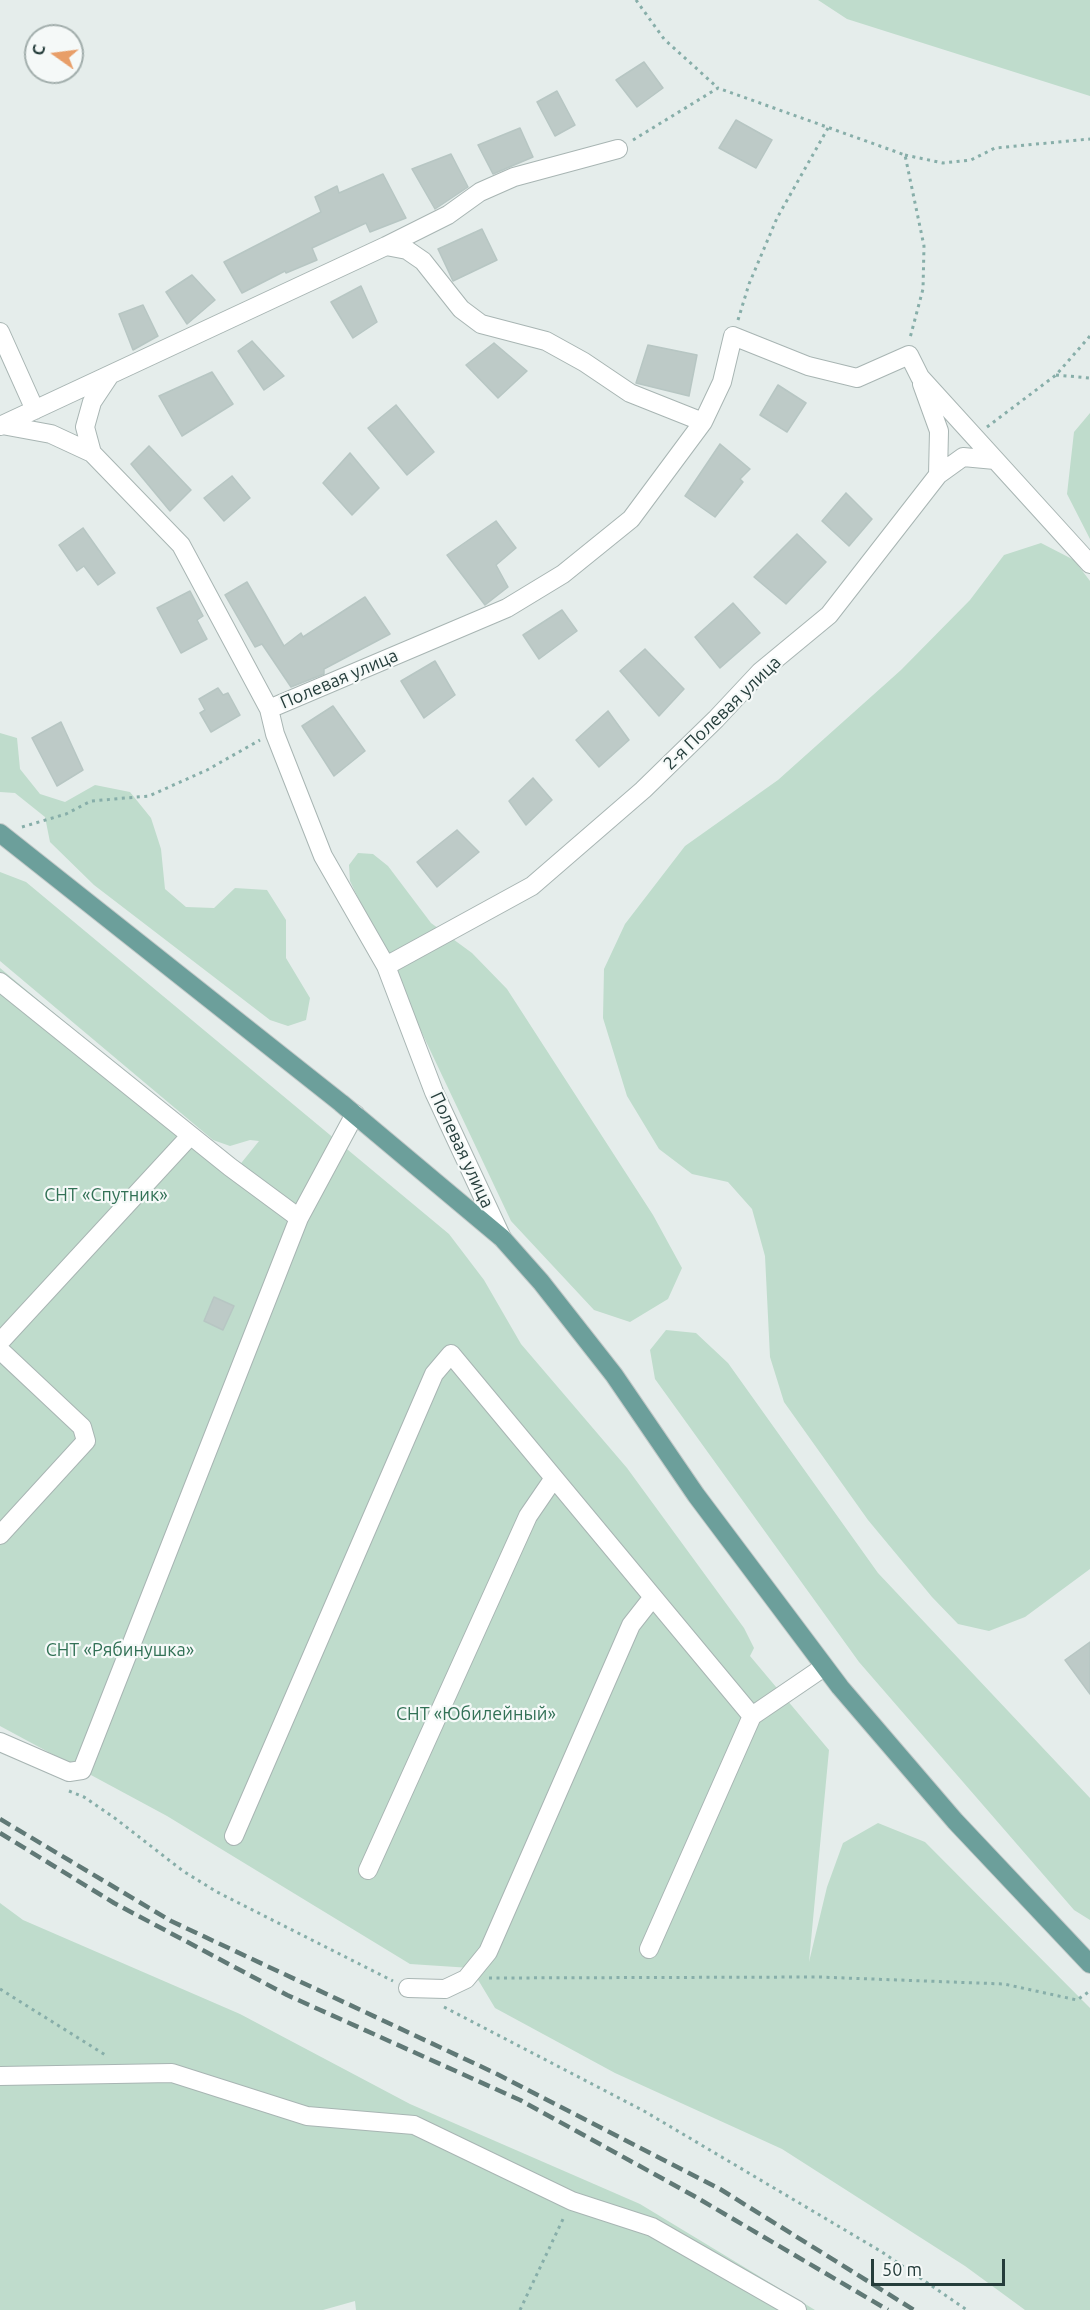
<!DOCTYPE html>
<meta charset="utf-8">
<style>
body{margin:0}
#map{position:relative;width:1090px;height:2310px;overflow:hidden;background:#e5edeb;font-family:Ubuntu,sans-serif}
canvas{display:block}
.north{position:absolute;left:24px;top:24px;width:60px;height:60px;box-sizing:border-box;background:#f5f9f8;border:2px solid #a2aeac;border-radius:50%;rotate:284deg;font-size:16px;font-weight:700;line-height:24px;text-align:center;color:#253d3b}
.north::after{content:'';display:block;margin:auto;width:21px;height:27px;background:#e89e68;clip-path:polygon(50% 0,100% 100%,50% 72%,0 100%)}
.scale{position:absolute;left:871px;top:2259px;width:134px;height:27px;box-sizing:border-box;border:3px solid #253d3b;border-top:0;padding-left:8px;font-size:18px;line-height:21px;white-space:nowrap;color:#253d3b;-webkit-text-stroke:4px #f5f9f8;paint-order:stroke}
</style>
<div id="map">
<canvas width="1090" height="2310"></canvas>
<div class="north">С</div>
<div class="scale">50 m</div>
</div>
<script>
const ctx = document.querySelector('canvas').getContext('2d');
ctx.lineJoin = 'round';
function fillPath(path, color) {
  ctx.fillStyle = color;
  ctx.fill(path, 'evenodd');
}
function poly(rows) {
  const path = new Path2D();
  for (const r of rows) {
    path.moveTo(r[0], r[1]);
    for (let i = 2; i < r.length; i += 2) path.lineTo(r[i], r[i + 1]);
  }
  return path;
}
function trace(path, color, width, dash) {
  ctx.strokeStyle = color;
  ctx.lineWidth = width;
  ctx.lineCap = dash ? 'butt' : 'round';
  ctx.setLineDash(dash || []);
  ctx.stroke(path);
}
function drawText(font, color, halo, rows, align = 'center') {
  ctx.font = font + ' Ubuntu,sans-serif';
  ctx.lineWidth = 4.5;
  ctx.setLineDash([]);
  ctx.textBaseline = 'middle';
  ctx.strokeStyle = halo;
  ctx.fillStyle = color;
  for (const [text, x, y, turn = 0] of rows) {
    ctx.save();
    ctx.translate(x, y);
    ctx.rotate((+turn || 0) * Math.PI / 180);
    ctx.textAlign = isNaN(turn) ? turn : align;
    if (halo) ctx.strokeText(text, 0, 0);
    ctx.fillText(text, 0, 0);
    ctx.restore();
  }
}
fillPath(poly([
 [818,0,1090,0,1090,96,847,19],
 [1090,413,1090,539,1067,494,1074,432],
 [1041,543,1074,560,1090,581,1090,1569,1025,1617,989,1631,958,1624,932,1597,868,1520,784,1402,770,1357,765,1256,752,1209,728,1182,692,1174,659,1149,627,1096,603,1018,604,969,625,924,685,846,778,780,901,670,970,600,1004,555],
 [0,733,17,738,20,769,40,794,65,802,95,785,130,792,151,818,161,849,165,889,186,907,214,908,235,888,267,890,286,920,286,958,310,998,306,1020,288,1026,270,1020,94,885,50,842,45,817,15,793,0,792],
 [358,853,373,854,388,866,431,923,472,953,507,989,653,1215,682,1268,668,1299,630,1322,594,1310,511,1221,350,881,349,865],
 [0,872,26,882,449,1234,484,1280,521,1344,627,1468,744,1628,754,1648,750,1656,829,1750,809,1962,827,1887,843,1843,878,1823,925,1842,1090,2008,1090,2310,1025,2310,965,2266,782,2149,615,2073,495,2008,471,1968,410,1964,167,1816,0,1726,0,968,238,1167,259,1141,250,1140,230,1146,213,1140,0,961],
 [666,1330,696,1333,728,1363,878,1573,1090,1798,1090,1920,1074,1910,859,1662,655,1379,650,1350],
 [0,1903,23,1920,240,2014,410,2104,640,2204,815,2310,356,2310,355,2301,323,2310,0,2310]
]), '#bfdccc');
const building = poly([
 [644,62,663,88,637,107,616,80,644,62],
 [557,91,575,125,555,136,537,102,557,91],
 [736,120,772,140,756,168,719,148,736,120],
 [520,128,533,157,493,174,478,145,520,128],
 [451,154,468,187,435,209,412,169,451,154],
 [383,174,406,218,370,232,366,223,312,248,317,260,286,273,285,271,242,293,224,262,321,212,315,197,337,186,339,193,383,174],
 [482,229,497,260,453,281,438,249,482,229],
 [192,275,215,300,187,324,166,292,192,275],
 [361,286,377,322,353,338,331,302,361,286],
 [143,305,158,336,133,350,119,314,143,305],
 [252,341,284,376,264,390,238,351,252,341],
 [494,343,527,371,498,398,466,365,494,343],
 [648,345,697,355,689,396,636,383,648,345],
 [212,372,233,404,182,436,159,396,212,372],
 [778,385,806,403,787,432,760,415,778,385],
 [396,405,434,452,407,475,368,428,396,405],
 [720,444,750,469,740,479,743,482,715,517,685,496,720,444],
 [149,446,191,490,170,511,131,464,149,446],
 [350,453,379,488,352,515,323,483,350,453],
 [232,476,250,498,224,521,204,498,232,476],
 [846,493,872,519,849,546,822,521,846,493],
 [496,521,516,548,496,565,508,587,485,605,447,555,496,521],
 [83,528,115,573,98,585,84,566,77,571,59,545,83,528],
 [797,534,826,562,786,604,754,577,797,534],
 [247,582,284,646,301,633,303,637,365,597,390,634,324,669,324,674,291,687,262,644,255,647,225,595,247,582],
 [190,591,203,616,197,620,207,639,181,653,157,608,190,591],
 [733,603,760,633,720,668,695,637,733,603],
 [562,610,577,631,539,659,523,635,562,610],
 [645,649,684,689,659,716,620,671,645,649],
 [435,661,455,695,424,718,401,681,435,661],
 [218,688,223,695,228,693,240,715,211,732,200,713,205,710,199,699,218,688],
 [333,706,365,751,334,776,302,726,333,706],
 [608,711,629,740,599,767,576,740,608,711],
 [61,722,83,770,57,786,32,738,61,722],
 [533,778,552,800,526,825,509,801,533,778],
 [457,830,479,852,437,887,417,862,457,830],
 [214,1297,234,1306,223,1330,204,1321,214,1297],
 [1090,1642,1090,1694,1065,1660,1090,1642]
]);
fillPath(building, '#bdcac7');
trace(building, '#b7c6c3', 1.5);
const minor = poly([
 [386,246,407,250,423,261,461,309,481,324,546,341,584,362,630,393,703,422],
 [0,332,35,410],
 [2,425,51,434,92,453,181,545,269,709],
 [0,426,386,246,448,215,480,192,514,177,618,149],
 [92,453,85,427,92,402,110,375],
 [938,475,963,457,995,460],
 [386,966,532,886,643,790,716,719,760,672,829,615,938,475,939,431,922,384],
 [0,982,230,1167,299,1218],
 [502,1238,434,1092,386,966,323,856,275,734,269,709,507,608,563,574,631,519,703,422,722,382,733,336,808,366,857,378,909,355,920,377,1090,564],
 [0,1342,190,1136],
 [0,1350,82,1427,86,1441,0,1535],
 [0,1742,69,1772,82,1770,299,1218,355,1114],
 [234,1836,434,1374,451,1354,752,1716],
 [368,1870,528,1516,554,1478],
 [649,1949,752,1716,824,1667],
 [408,1988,445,1989,466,1979,488,1952,631,1625,653,1597],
 [0,2076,172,2073,307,2116,414,2125,572,2201,652,2227,797,2310]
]);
const major = poly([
 [0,833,341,1103,502,1238,541,1282,614,1375,696,1495,840,1687,955,1821,1090,1964]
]);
trace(minor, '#a8b5b3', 20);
trace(major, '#c2c9c8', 20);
trace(poly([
 [636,0,664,39,718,88],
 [633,140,718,88,905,155,924,246,923,289,910,338],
 [905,155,943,163,971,160,995,148,1090,139],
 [738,320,749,284,777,218,828,128],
 [1056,375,1090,378],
 [987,427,1056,375,1090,336],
 [22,827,66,814,91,801,149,796,207,770,260,740],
 [69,1791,84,1797,116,1819,183,1871,217,1892,393,1981],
 [489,1978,819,1977,1004,1984,1077,2000,1090,1991],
 [0,1989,107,2056],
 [444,2007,644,2111,882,2252,967,2310],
 [520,2310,564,2217]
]), '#87aea9', 3, [3, 4.5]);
trace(minor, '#fff', 18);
trace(major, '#6c9f9b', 18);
trace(poly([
 [0,1819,171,1921,497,2074,720,2189,914,2310],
 [0,1833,114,1903,287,1995,520,2100,694,2196,888,2310]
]), '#607976', 4.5, [12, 6]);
drawText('18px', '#253d3b', '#f5f9f8', [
 ["Полевая улица",339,679,-23],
 ["2-я Полевая улица",722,713,-44],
 ["Полевая улица",462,1150,65]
]);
drawText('18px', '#327156', '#f5f9f8', [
 ["СНТ «Спутник»",106,1195],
 ["СНТ «Рябинушка»",120,1650],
 ["СНТ «Юбилейный»",476,1714]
]);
</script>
